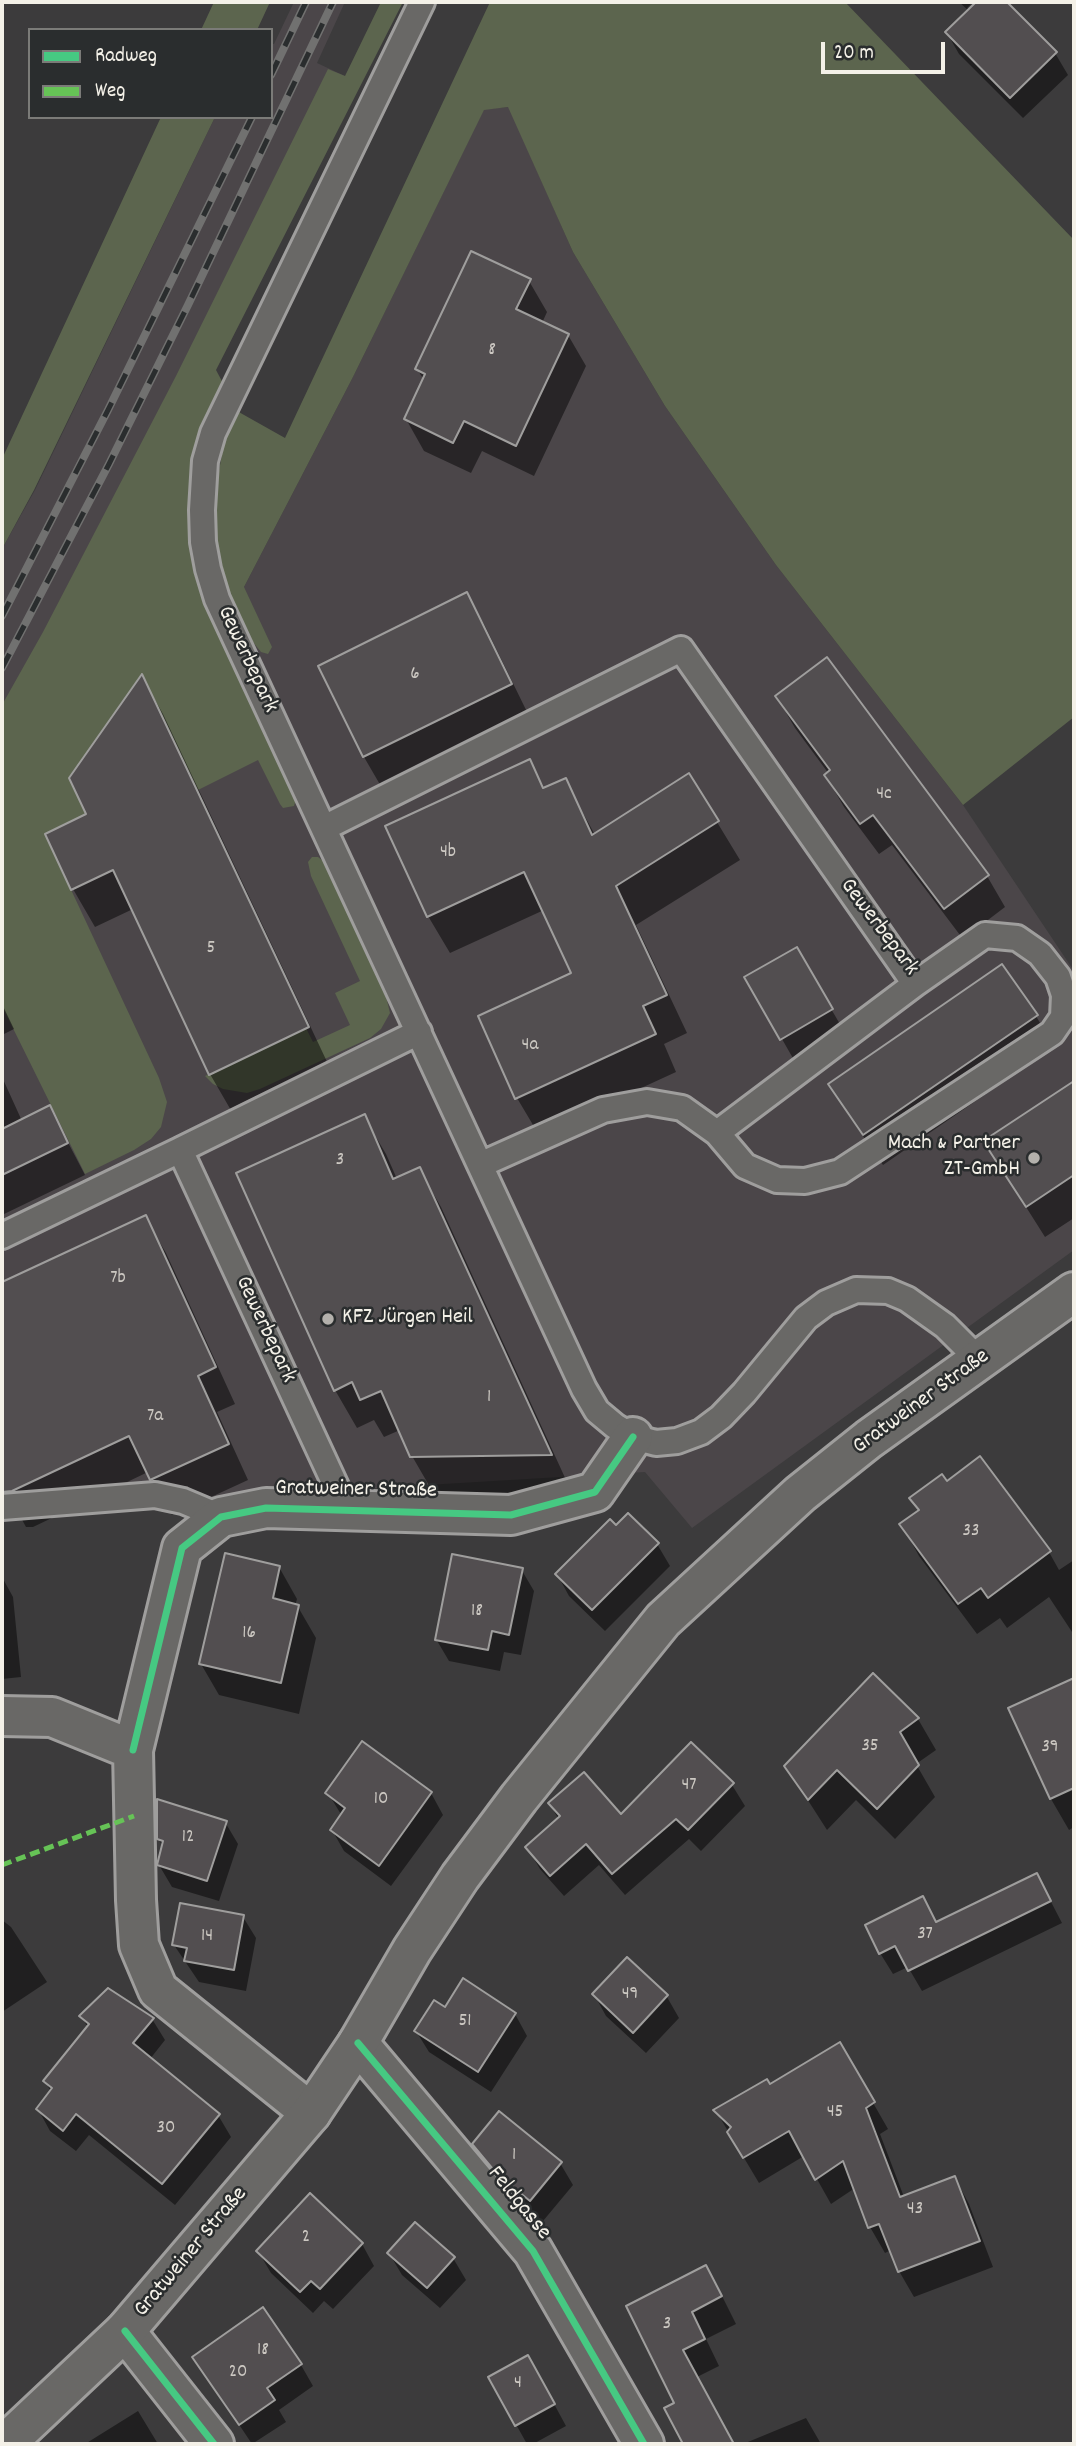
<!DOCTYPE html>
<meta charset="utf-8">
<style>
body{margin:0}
#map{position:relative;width:1076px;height:2446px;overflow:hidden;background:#3c3b3c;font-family:Dekko,sans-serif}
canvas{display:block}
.frame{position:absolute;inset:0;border:4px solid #f4f1e8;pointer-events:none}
.legend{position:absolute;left:28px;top:28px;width:245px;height:91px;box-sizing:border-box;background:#2a2d2e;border:2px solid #7b7b78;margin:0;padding:9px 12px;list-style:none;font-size:21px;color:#f4f1e8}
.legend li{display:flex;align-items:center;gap:14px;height:35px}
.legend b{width:35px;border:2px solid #7b7b78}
.scale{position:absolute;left:821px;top:42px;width:124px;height:32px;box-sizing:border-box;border:4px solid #f4f1e8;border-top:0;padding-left:9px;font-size:21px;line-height:24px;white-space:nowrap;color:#f4f1e8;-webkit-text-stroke:5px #2a2d2e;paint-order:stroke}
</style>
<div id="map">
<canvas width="1076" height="2446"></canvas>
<div class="frame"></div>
<ul class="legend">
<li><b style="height:9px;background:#46c982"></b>Radweg</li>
<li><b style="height:9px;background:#66c356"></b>Weg</li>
</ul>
<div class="scale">20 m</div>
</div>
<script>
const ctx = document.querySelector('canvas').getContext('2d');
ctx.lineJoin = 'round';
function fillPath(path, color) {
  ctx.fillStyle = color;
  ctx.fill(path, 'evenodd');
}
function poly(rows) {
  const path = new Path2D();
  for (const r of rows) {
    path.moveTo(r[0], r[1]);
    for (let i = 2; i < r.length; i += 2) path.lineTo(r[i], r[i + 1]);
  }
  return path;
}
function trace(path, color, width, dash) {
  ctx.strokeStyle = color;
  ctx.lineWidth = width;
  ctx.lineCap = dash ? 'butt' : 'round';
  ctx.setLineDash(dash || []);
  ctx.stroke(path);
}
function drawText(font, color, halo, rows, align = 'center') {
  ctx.font = font + ' Dekko,sans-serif';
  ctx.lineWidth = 5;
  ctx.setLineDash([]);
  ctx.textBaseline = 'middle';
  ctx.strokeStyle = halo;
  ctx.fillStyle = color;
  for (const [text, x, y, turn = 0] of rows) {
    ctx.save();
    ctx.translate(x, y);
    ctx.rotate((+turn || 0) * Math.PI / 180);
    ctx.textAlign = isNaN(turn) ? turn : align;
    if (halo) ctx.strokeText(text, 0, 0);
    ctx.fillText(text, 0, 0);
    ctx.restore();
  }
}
fillPath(poly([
 [294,2,345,2,317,63,345,76,2,738,2,549,35,490,215,117,271,117,271,44,274,44],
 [509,107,573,252,665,406,776,565,963,805,1074,971,1074,1250,692,1528,645,1472,143,1502,2,1514,2,851,69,778,142,674,244,587,353,377,484,109]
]), '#4b4649');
fillPath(poly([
 [214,2,270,2,257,30,201,30],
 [381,2,403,2,216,370,224,385,207,415,193,461,190,485,190,545,194,573,203,598,292,782,296,799,294,806,283,808,280,804,258,760,198,790,142,674,69,778,86,814,45,834,159,1078,167,1102,161,1127,151,1139,134,1150,85,1174,2,1006,2,705,43,632,176,376,328,69,345,76],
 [490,2,845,2,1074,240,1074,717,963,805,776,565,665,406,573,252,508,107,484,110,353,377,244,587,272,647,268,654,261,652,253,642,228,592,217,543,216,487,225,438,237,411,285,438],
 [161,117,215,117,34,490,2,549,2,459],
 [312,857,318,857,327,864,382,980,390,1013,381,1029,370,1038,260,1089,247,1093,223,1089,213,1084,205,1076,306,1028,313,1042,350,1025,335,993,360,981,311,876,308,862]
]), '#5c654e');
fillPath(poly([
 [959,2,973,2,967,8,970,10,978,2,1004,2,1055,53,1068,75,1023,118,959,54,947,33,969,11],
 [529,281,547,312,542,323,568,335,586,366,534,476,482,451,471,473,424,451,406,419,424,380,417,369],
 [467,595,485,626,529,716,382,788,364,757,320,667],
 [142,677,163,714,329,1066,232,1112,210,1074,133,909,95,927,73,889,88,815],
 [777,697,987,876,1005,907,963,939,892,845,879,854,844,807,826,776,829,774,795,728],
 [529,761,545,789,565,780,595,835,689,776,740,860,636,925,687,1033,664,1044,676,1072,539,1135,517,1098,573,974,544,910,450,953,428,916],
 [796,949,844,1031,794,1060,747,978],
 [2,1004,14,1029,2,1035],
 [1036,1016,1054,1047,883,1165,849,1116,831,1085],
 [2,1077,22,1121,50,1108,85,1175,2,1215],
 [1074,1083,1074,1218,1045,1237,985,1142],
 [364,1117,386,1154,397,1179,419,1169,441,1207,572,1493,434,1494,412,1456,400,1430,384,1437,374,1420,357,1428,335,1390],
 [145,1217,166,1253,235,1404,217,1412,248,1480,172,1515,148,1472,33,1527,26,1527,2,1483,2,1283],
 [912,1499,1049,1552,1059,1570,1074,1560,1074,1635,1049,1597,1007,1628,1000,1618,977,1634,919,1556,902,1525,920,1512],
 [616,1527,657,1544,670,1566,605,1631,569,1596,557,1574],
 [279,1567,297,1599,295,1606,298,1607,316,1638,299,1714,219,1695,201,1664],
 [521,1569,534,1591,521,1655,504,1652,500,1671,449,1661,436,1639],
 [2,1577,13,1597,21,1677,2,1679],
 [873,1676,918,1719,936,1750,916,1764,935,1797,895,1839,856,1800,827,1830,786,1766],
 [1074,1680,1074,1827,1069,1830,1051,1799,1011,1708],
 [732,1785,745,1806,701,1851,689,1839,625,1895,599,1865,564,1896,540,1869,527,1847,559,1820,550,1804,621,1816],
 [328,1793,431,1793,443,1815,391,1886,344,1851,332,1830,342,1816],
 [225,1822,238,1844,219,1901,172,1887,159,1865,163,1847,158,1838],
 [1037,1875,1062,1923,922,1991,908,1967,893,1974,880,1953],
 [243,1917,256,1938,246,1991,199,1982,174,1945],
 [2,1920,11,1927,47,1982,2,2012],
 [627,1959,667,1997,679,2018,646,2053,606,2016,594,1994],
 [445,2009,515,2014,527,2036,491,2092,429,2052,416,2031],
 [82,2017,152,2019,165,2040,150,2059,218,2115,231,2137,175,2205,89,2135,76,2151,50,2131,38,2109,51,2092,45,2081,88,2028],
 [840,2045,888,2129,880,2134,904,2197,955,2178,969,2204,993,2267,914,2297,899,2271,891,2250,885,2253,870,2227,855,2188,831,2204,804,2156,759,2183,716,2111,769,2086],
 [474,2144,560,2163,573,2185,543,2221,511,2196,486,2166],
 [362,2244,374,2266,333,2309,324,2301,313,2313,271,2273,258,2251],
 [389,2253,453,2258,466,2280,440,2308,402,2275],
 [721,2294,736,2324,706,2339,719,2366,697,2377,733,2444,698,2444,628,2307],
 [194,2357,301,2365,313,2386,279,2410,286,2422,252,2444],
 [490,2378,540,2378,566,2426,533,2444,527,2444],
 [138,2411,158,2444,85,2444],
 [806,2418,821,2444,743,2444]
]), '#0007');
const building = poly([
 [976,2,1007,2,1057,52,1010,98,945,32,976,2],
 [471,251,531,279,516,309,569,334,516,446,464,421,453,443,404,419,425,374,415,369,471,251],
 [467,592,512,684,363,757,318,666,467,592],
 [827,657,989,875,944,909,873,815,860,824,824,775,830,770,775,696,827,657],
 [142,674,309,1027,209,1075,113,870,71,890,45,834,86,814,69,778,142,674],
 [530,759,543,788,566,778,592,835,689,773,719,821,616,886,667,995,643,1006,656,1034,515,1099,478,1016,571,973,524,872,427,917,385,826,530,759],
 [797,947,833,1009,780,1040,744,977,797,947],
 [1002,964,1038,1015,863,1135,828,1084,1002,964],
 [1074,1081,1074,1175,1026,1207,983,1141,1074,1081],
 [50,1105,68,1143,2,1175,2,1129,50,1105],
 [365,1114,393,1179,420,1167,552,1455,410,1457,381,1391,360,1400,352,1382,334,1391,236,1173,365,1114],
 [146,1215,216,1367,198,1376,229,1444,150,1480,129,1436,12,1491,2,1492,2,1282,146,1215],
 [980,1456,1051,1551,988,1598,981,1588,958,1604,899,1524,919,1510,909,1498,942,1474,947,1481,980,1456],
 [628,1513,659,1543,592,1610,555,1574,610,1519,616,1525,628,1513],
 [225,1553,280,1566,273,1598,299,1605,281,1683,199,1664,225,1553],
 [452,1554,523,1568,509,1635,492,1631,488,1650,435,1640,452,1554],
 [873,1673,919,1718,900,1732,919,1765,877,1809,837,1770,808,1800,784,1766,873,1673],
 [1074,1678,1074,1788,1050,1799,1008,1708,1074,1678],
 [362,1741,432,1792,379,1866,330,1830,345,1808,325,1793,362,1741],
 [691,1742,734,1783,688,1830,676,1819,612,1874,586,1844,550,1876,525,1847,560,1816,548,1803,584,1772,621,1814,691,1742],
 [157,1799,227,1821,207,1881,157,1865,163,1841,157,1839,157,1799],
 [1037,1873,1051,1901,908,1971,895,1946,879,1954,865,1925,923,1896,936,1922,1037,1873],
 [180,1903,244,1915,234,1970,184,1961,187,1948,172,1945,180,1903],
 [627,1957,668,1995,633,2033,592,1994,627,1957],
 [463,1978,516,2013,478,2072,414,2031,434,2000,445,2007,463,1978],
 [108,1988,154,2018,133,2043,220,2114,162,2184,76,2114,63,2131,36,2109,52,2088,43,2081,89,2024,79,2016,108,1988],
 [840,2042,875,2102,866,2108,900,2197,955,2176,980,2241,898,2272,879,2224,868,2228,843,2161,815,2180,789,2131,743,2158,727,2132,731,2127,713,2110,767,2079,770,2084,840,2042],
 [499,2111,562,2162,530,2201,497,2174,472,2144,499,2111],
 [310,2193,363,2243,320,2289,311,2281,300,2292,256,2251,310,2193],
 [415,2222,455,2257,427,2288,387,2253,415,2222],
 [706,2265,722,2296,692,2312,705,2339,683,2350,734,2444,683,2444,664,2408,674,2403,626,2306,706,2265],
 [263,2307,302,2364,267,2388,275,2400,239,2425,192,2357,263,2307],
 [528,2355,555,2404,515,2426,488,2377,528,2355]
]);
fillPath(building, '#524e50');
trace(building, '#9f9e9d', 2);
const lane = poly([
 [422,2,213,433,205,461,202,510,203,542,208,569,217,599,584,1389,597,1411,615,1426,633,1437,656,1443,677,1441,701,1432,721,1417,744,1393,806,1318,826,1303,856,1290,888,1291,907,1299,945,1326,980,1361],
 [324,828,681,649,915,984,985,935,1017,938,1040,954,1058,977,1064,995,1063,1017,1052,1033,840,1172,805,1181,777,1180,745,1166,717,1133,682,1108,647,1102,603,1110,480,1165],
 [717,1133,915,984],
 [2,1236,180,1150],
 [2,1507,155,1495,183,1501,221,1517],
 [347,1510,180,1150,419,1032]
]);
const street = poly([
 [2,1716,52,1717,133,1750,136,1900,139,1945,158,1990,311,2113],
 [133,1750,182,1548,221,1517,266,1508,511,1515,595,1492,633,1437],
 [358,2043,533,2251,644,2444],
 [125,2331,214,2444]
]);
const secondary = poly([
 [5,2444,125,2331,311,2113,358,2043,412,1950,460,1877,519,1798,663,1620,800,1494,869,1439,1074,1292]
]);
trace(lane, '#9f9e9d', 30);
trace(street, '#9f9e9d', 44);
trace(secondary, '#9f9e9d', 44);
trace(lane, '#696866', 24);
trace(street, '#696866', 38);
trace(secondary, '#696866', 38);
const rail = poly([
 [271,75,306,2],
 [2,616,108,410,252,117],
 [2,668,109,464,188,305,333,2]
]);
trace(rail, '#717170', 8);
trace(rail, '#2a2d2e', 5, [16]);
trace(poly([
 [2,1865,134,1816]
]), '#66c356', 5, [10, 5]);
trace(poly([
 [133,1750,182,1548,221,1517,266,1508,511,1515,595,1492,633,1437],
 [358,2043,533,2251,644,2444],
 [125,2331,214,2444]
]), '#46c982', 7);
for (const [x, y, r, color] of [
 [1034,1158,7,"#b4b1ac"],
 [328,1319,7,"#b4b1ac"]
]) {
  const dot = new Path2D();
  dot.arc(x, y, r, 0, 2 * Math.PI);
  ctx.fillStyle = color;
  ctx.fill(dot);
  trace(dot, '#2a2d2e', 2.5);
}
drawText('19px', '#ccc8c2', null, [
 ["8",492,351],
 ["6",415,675],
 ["4c",884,795],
 ["4b",448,853],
 ["5",211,949],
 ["4a",530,1046],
 ["3",340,1161],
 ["7b",118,1279],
 ["1",489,1398],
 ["7a",155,1417],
 ["33",971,1532],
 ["18",477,1612],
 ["16",249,1634],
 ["35",870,1747],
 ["39",1050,1748],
 ["47",689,1786],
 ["10",381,1800],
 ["12",188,1838],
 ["37",925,1935],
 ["14",207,1937],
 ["49",630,1995],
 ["51",465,2022],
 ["45",835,2113],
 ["30",166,2129],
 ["1",514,2156],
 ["43",915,2210],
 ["2",306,2238],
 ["3",667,2325],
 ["18",263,2351],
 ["20",238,2373],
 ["4",518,2384]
]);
drawText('23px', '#f4f1e8', '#2a2d2e', [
 ["Gewerbepark",246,660,65],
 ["Gewerbepark",878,928,53],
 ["Gewerbepark",264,1330,65],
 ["Gratweiner Straße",922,1403,-36],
 ["Gratweiner Straße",356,1491,1],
 ["Feldgasse",518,2204,51],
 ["Gratweiner Straße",192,2253,-50]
]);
drawText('23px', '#f4f1e8', '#2a2d2e', [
 ["Mach & Partner",1020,1145],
 ["ZT-GmbH",1020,1171],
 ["KFZ Jürgen Heil",342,1319,"left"]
], 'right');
</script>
